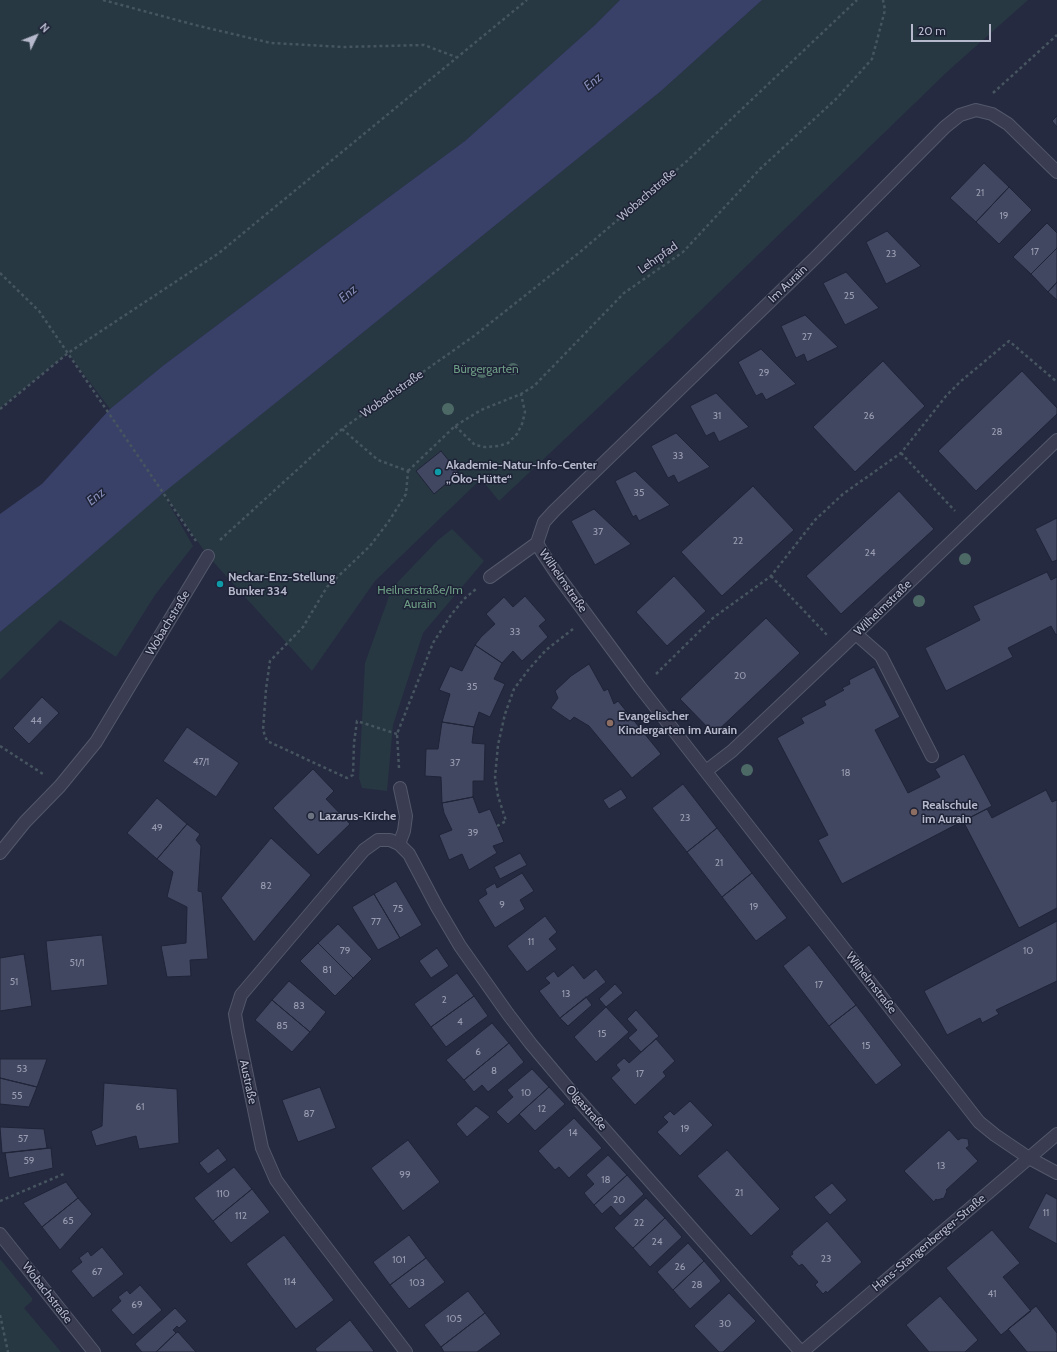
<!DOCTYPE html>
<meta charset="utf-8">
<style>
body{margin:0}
#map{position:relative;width:1057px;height:1352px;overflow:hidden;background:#252a41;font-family:Cabin,sans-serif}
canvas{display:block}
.north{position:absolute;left:16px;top:16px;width:40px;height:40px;-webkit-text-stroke:3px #1e2236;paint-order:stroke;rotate:47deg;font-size:11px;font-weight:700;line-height:16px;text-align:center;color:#b6b9cb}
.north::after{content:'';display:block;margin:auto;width:14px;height:18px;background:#b6b9cb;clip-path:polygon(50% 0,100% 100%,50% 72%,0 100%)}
.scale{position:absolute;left:911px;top:24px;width:80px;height:18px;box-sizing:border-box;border:2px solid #b6b9cb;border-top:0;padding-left:5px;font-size:12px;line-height:14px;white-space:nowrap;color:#b6b9cb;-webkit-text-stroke:3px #1e2236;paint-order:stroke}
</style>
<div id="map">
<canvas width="1057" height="1352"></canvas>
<div class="north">N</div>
<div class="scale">20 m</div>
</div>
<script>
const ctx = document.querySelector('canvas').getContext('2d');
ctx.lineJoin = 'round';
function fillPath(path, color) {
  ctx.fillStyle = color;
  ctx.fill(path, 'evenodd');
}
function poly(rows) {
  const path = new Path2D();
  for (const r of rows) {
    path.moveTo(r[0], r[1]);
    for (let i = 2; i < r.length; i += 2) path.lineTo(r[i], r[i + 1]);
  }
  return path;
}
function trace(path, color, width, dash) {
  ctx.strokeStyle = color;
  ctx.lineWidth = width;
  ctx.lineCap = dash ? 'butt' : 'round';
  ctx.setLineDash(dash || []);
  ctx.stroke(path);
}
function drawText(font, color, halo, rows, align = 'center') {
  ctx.font = font + ' Cabin,sans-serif';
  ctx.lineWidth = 3;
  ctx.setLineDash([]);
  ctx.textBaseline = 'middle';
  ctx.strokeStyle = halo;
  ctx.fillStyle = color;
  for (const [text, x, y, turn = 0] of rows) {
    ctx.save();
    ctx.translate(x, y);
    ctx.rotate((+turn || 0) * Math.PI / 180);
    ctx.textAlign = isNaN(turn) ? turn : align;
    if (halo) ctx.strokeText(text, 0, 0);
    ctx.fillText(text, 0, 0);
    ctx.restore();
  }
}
fillPath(poly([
 [0,0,620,0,595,25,465,141,312,254,164,365,110,409,68,353,0,408],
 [762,0,1028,0,948,71,668,342,499,501,481,479,375,581,312,671,208,556,163,493,193,546,155,595,116,657,60,620,0,680,0,632,65,578,162,493,308,377,661,91],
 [452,529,484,561,423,633,393,725,387,791,362,788,359,778,365,663,392,588,438,540],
 [0,1259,32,1298,32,1301,24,1308,61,1352,0,1352]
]), '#273842');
fillPath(poly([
 [620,0,762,0,661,91,308,377,163,493,65,578,0,632,0,514,42,484,110,409,164,365,312,254,465,141,595,25]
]), '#394168');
const building = poly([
 [1057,116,1057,127,1052,121,1057,116],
 [984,163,1009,187,976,222,950,198,984,163],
 [1009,187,1032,210,999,244,976,222,1009,187],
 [1047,223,1057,233,1057,248,1031,274,1013,257,1047,223],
 [887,231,921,266,886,284,866,242,887,231],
 [1057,248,1057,282,1048,292,1031,274,1057,248],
 [846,272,879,308,845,325,823,283,846,272],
 [1057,282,1057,300,1048,292,1057,282],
 [805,315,838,347,807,362,804,354,796,358,781,326,805,315],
 [761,349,796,384,766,400,762,393,756,396,738,362,761,349],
 [883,361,925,406,855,472,813,427,883,361],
 [1022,371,1057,408,1057,414,976,491,938,451,1022,371],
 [716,393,749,427,719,442,714,432,706,436,690,406,716,393],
 [676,433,710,467,678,483,674,475,668,478,651,446,676,433],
 [441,451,459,473,434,494,416,471,441,451],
 [635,471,670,505,639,521,636,515,633,517,615,481,635,471],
 [753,486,794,530,722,596,681,552,753,486],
 [899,491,934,529,841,614,806,576,899,491],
 [594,509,631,544,595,565,571,521,594,509],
 [1057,518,1057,560,1052,562,1035,529,1057,518],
 [1047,572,1051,580,1057,577,1057,634,1056,635,1051,626,1008,648,1013,657,946,691,925,648,980,620,973,606,1047,572],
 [674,576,706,611,667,646,636,612,674,576],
 [525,596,546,620,539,626,548,637,522,661,513,651,502,663,475,645,481,637,495,624,486,614,504,597,513,607,525,596],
 [766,618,800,653,714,734,680,699,766,618],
 [475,645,502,663,494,679,505,684,490,717,479,712,474,727,442,722,450,694,439,690,450,666,462,671,475,645],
 [589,664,604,691,608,689,614,704,618,701,661,754,632,778,589,726,574,717,570,721,551,708,558,698,555,691,571,676,589,664],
 [874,667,900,717,875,730,908,793,940,777,935,769,964,754,992,806,842,884,818,840,828,835,777,738,804,723,801,718,826,705,824,701,844,690,842,688,850,684,849,680,874,667],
 [42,697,59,713,29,744,13,728,42,697],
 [442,722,474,727,472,743,485,744,484,781,473,781,473,797,442,803,441,777,425,776,426,749,438,749,442,722],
 [187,727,239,763,216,797,163,761,187,727],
 [313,769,334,791,326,799,350,824,318,855,273,808,313,769],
 [683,784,717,828,687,852,652,808,683,784],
 [621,789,627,798,609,809,603,800,621,789],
 [1046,790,1052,802,1057,800,1057,908,1019,928,963,821,987,809,992,818,1046,790],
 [473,797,479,813,490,809,504,842,493,846,497,853,469,870,462,854,449,860,439,835,452,830,444,813,442,803,473,797],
 [157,798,187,824,157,859,127,833,157,798],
 [187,824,200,834,196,840,201,846,198,891,202,892,208,959,190,960,191,976,167,977,161,946,186,943,187,907,167,897,173,872,157,859,187,824],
 [717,828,752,873,722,897,687,852,717,828],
 [271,838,311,875,254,942,221,898,271,838],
 [520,853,527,865,500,879,494,867,520,853],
 [522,873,534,891,520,900,525,909,495,928,478,900,487,894,485,889,495,883,497,888,522,873],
 [752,873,787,918,756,941,722,897,752,873],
 [396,881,422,925,400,938,374,894,396,881],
 [374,894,400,938,378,950,352,907,374,894],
 [545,916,557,932,549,939,557,949,527,972,507,946,545,916],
 [1057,921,1057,981,996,1010,999,1014,982,1023,980,1018,947,1035,924,991,1057,921],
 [338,924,372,959,353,978,318,943,338,924],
 [102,935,108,985,51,991,46,941,102,935],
 [318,943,353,978,335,996,300,961,318,943],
 [809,945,856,1005,829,1026,783,966,809,945],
 [437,948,449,966,431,978,419,961,437,948],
 [24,954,32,1006,0,1011,0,958,24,954],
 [573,965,584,979,596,969,606,982,560,1018,539,991,550,983,545,978,554,971,558,977,573,965],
 [457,973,474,996,431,1027,414,1004,457,973],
 [289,981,326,1012,310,1032,272,1000,289,981],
 [615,984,623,993,606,1007,599,999,615,984],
 [474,996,488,1016,446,1047,431,1027,474,996],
 [586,997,592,1005,568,1026,560,1018,586,997],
 [272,1000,310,1032,292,1052,255,1020,272,1000],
 [856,1005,902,1065,876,1085,829,1026,856,1005],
 [606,1007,629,1032,596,1062,574,1037,606,1007],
 [636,1010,659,1036,641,1052,628,1038,637,1030,627,1019,636,1010],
 [492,1023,509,1043,464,1080,446,1060,492,1023],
 [656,1039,675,1061,663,1072,666,1076,635,1105,611,1078,620,1070,616,1065,624,1058,629,1063,656,1039],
 [509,1043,524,1062,488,1092,482,1085,474,1092,464,1080,509,1043],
 [0,1059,47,1059,37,1087,0,1078,0,1059],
 [532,1069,549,1087,508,1124,496,1112,513,1097,507,1090,532,1069],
 [0,1078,37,1087,29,1107,0,1104,0,1078],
 [104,1083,177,1089,179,1143,139,1149,136,1136,96,1146,91,1131,102,1126,104,1083],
 [320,1087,336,1128,298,1142,282,1100,320,1087],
 [549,1087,565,1104,535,1131,519,1114,549,1087],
 [690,1101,713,1125,680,1156,657,1132,668,1122,663,1117,670,1111,674,1115,690,1101],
 [476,1106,490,1117,467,1137,456,1124,476,1106],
 [574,1118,602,1148,569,1178,559,1167,555,1170,538,1151,574,1118],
 [0,1127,44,1129,47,1148,2,1153,0,1127],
 [949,1130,958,1140,962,1138,968,1139,969,1146,966,1148,978,1161,946,1190,947,1191,944,1198,937,1200,936,1199,934,1202,904,1171,949,1130],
 [408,1140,440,1182,403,1211,371,1168,408,1140],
 [51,1148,53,1168,9,1178,5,1153,51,1148],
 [218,1148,227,1160,208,1174,199,1163,218,1148],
 [727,1150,780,1209,751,1236,697,1176,727,1150],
 [608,1155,627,1175,594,1205,584,1193,594,1184,586,1175,608,1155],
 [234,1167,252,1189,213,1221,194,1198,234,1167],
 [627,1175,644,1194,620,1216,611,1206,602,1214,594,1205,627,1175],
 [66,1182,78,1198,42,1227,23,1203,66,1182],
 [832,1183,847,1200,830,1215,814,1197,832,1183],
 [252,1189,270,1212,231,1243,213,1221,252,1189],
 [1046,1193,1057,1199,1057,1244,1028,1228,1046,1193],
 [78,1198,92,1214,60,1250,42,1227,78,1198],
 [646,1198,665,1218,633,1248,614,1228,646,1198],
 [665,1218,682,1237,650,1267,633,1248,665,1218],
 [827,1221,862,1262,827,1293,826,1291,823,1294,815,1285,818,1282,802,1264,799,1266,790,1256,793,1254,792,1252,827,1221],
 [992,1230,1020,1263,1003,1277,1031,1311,1001,1335,946,1268,992,1230],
 [284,1235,334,1300,296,1329,246,1264,284,1235],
 [409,1235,426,1258,390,1285,373,1262,409,1235],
 [688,1243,704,1261,673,1290,657,1272,688,1243],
 [102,1247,124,1274,93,1298,71,1271,82,1262,79,1258,88,1251,91,1256,102,1247],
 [426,1258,445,1282,409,1309,390,1285,426,1258],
 [704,1261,721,1281,690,1309,673,1290,704,1261],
 [140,1285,162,1310,133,1335,111,1310,121,1301,118,1297,127,1290,130,1294,140,1285],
 [468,1291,485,1313,441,1347,424,1325,468,1291],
 [729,1293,756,1321,723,1352,719,1352,694,1326,729,1293],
 [940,1296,978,1340,965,1352,929,1352,906,1325,940,1296],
 [1036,1306,1057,1333,1057,1352,1027,1352,1008,1329,1036,1306],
 [175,1308,187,1321,179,1328,177,1326,173,1330,176,1333,156,1352,142,1352,135,1344,175,1308],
 [485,1313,501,1334,477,1352,444,1352,441,1347,485,1313],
 [350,1320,374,1351,373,1352,317,1352,315,1349,350,1320],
 [178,1332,196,1352,156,1352,176,1333,178,1332]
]);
fillPath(building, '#414761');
trace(building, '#202438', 1);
const minor = poly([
 [537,543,542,552,558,576,640,687,979,1122,995,1135,1029,1158,1057,1173],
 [537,543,544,522,554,511,814,259,945,127,960,115,976,110,992,114,1008,124,1057,172],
 [490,577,537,543],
 [856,634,881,656,932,756],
 [706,771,732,751,840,649,1057,440],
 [399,844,404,831,406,816,400,788],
 [0,853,25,822,60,786,96,742,208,556],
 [0,1234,94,1352],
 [406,1352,297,1209,276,1180,262,1148,238,1032,235,1014,241,995,364,850,378,840,390,840,399,844,409,854,437,907,460,946,508,1014,531,1044,574,1095,801,1352],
 [802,1352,1057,1134]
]);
trace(minor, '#54586b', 14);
trace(poly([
 [103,0,195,25,271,43,343,47,424,45,456,57],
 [993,93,1057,35],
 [0,273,39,311,196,541],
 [0,409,68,353,219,253,527,0],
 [455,426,475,445,485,447,499,446,508,443,517,434,522,424,525,412,521,394],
 [342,429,378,460,408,471],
 [901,453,955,511],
 [408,471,455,426,481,410,521,394,534,386,624,293,683,252,760,169,836,99,872,59,885,10,883,0],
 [220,540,342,429,474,336,580,252,687,161,857,0],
 [771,576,827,635],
 [656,674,713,618,771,576,815,520,843,494,901,453,946,396,961,381,1009,341,1057,382],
 [397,734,357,721,354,743,353,775,347,778,267,741,263,730,266,689,270,661,303,627,327,587,370,546,389,521,406,494,408,471],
 [0,746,43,774],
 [399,768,397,734,433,643,451,615,464,599,476,589],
 [497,826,506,821,498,796,495,777,498,745,505,714,514,689,529,669,546,650,573,629],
 [0,1201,66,1173],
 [0,1315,8,1352]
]), '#46555f', 2.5, [3, 3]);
trace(minor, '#3a3d51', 12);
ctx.fillStyle = '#4d6966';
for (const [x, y] of [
 [513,369],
 [482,372],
 [448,409],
 [965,559],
 [919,601],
 [747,770]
]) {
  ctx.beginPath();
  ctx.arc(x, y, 6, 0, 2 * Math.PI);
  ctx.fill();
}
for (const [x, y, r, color] of [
 [438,472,4,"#0f9aa8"],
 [220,584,4,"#0f9aa8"],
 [610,723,4,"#8d6e63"],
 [914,812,4,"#8d6e63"],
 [311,816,4,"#6b7280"]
]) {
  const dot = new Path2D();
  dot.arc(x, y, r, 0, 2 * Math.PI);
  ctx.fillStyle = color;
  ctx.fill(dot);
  trace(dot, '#1e2236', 1.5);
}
drawText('10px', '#999cb0', null, [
 ["21",980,193],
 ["19",1004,216],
 ["17",1035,252],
 ["23",891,254],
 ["25",849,296],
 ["27",807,337],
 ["29",764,373],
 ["31",717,416],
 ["26",869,416],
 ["28",997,432],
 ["33",678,456],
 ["35",639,493],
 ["37",598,532],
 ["22",738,541],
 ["24",870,553],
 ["33",515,632],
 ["20",740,676],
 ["35",472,687],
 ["44",36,721],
 ["47/1",201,762],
 ["37",455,763],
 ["18",846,773],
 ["23",685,818],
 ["49",157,828],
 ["39",473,833],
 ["21",719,863],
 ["82",266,886],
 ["9",502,905],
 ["19",754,907],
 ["75",398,909],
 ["77",376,922],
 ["11",531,942],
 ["79",345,951],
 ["10",1028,951],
 ["51/1",77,963],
 ["81",327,970],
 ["51",14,982],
 ["17",819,985],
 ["13",566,994],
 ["2",444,1000],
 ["83",299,1006],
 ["4",460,1022],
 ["85",282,1026],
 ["15",602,1034],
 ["15",866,1046],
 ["6",478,1052],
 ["53",22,1069],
 ["8",494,1071],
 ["17",640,1074],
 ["10",526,1093],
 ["55",17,1096],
 ["61",140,1107],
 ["12",542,1109],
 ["87",309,1114],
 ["19",685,1129],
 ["14",573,1133],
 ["57",23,1139],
 ["59",29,1161],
 ["13",941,1166],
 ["99",405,1175],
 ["18",606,1180],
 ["21",739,1193],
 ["110",223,1194],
 ["20",619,1200],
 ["11",1046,1213],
 ["112",241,1216],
 ["65",68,1221],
 ["22",639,1223],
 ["24",657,1242],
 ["23",826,1259],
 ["101",399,1260],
 ["26",680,1267],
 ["67",97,1272],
 ["114",290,1282],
 ["103",417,1283],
 ["28",697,1285],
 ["41",992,1294],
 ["69",137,1305],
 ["105",454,1319],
 ["30",725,1324]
]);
drawText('12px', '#b6b9cb', '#1e2236', [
 ["Wobachstraße",647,195,-41],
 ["Lehrpfad",658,258,-35],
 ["Im Aurain",788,284,-44],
 ["Wobachstraße",392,394,-35],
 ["Wilhelmstraße",563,581,55],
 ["Wilhelmstraße",883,608,-44],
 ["Wobachstraße",168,623,-59],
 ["Wilhelmstraße",871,983,52],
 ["Austraße",248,1082,78],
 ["Olgastraße",586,1108,49],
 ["Hans-Stangenberger-Straße",929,1243,-40],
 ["Wobachstraße",47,1293,52]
]);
drawText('12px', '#6d9c84', '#1e2236', [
 ["Bürgergarten",486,369],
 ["Heilnerstraße/Im",420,590],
 ["Aurain",420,604]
]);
drawText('bold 12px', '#b6b9cb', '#1e2236', [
 ["Akademie-Natur-Info-Center",446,465],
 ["„Öko-Hütte“",446,479],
 ["Neckar-Enz-Stellung",228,577],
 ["Bunker 334",228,591],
 ["Evangelischer",618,716],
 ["Kindergarten im Aurain",618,730],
 ["Realschule",922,805],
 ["im Aurain",922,819],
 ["Lazarus-Kirche",319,816]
], 'left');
drawText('italic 13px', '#858db7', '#1e2236', [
 ["Enz",593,82,-41],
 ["Enz",348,294,-41],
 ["Enz",96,497,-40]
]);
</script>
